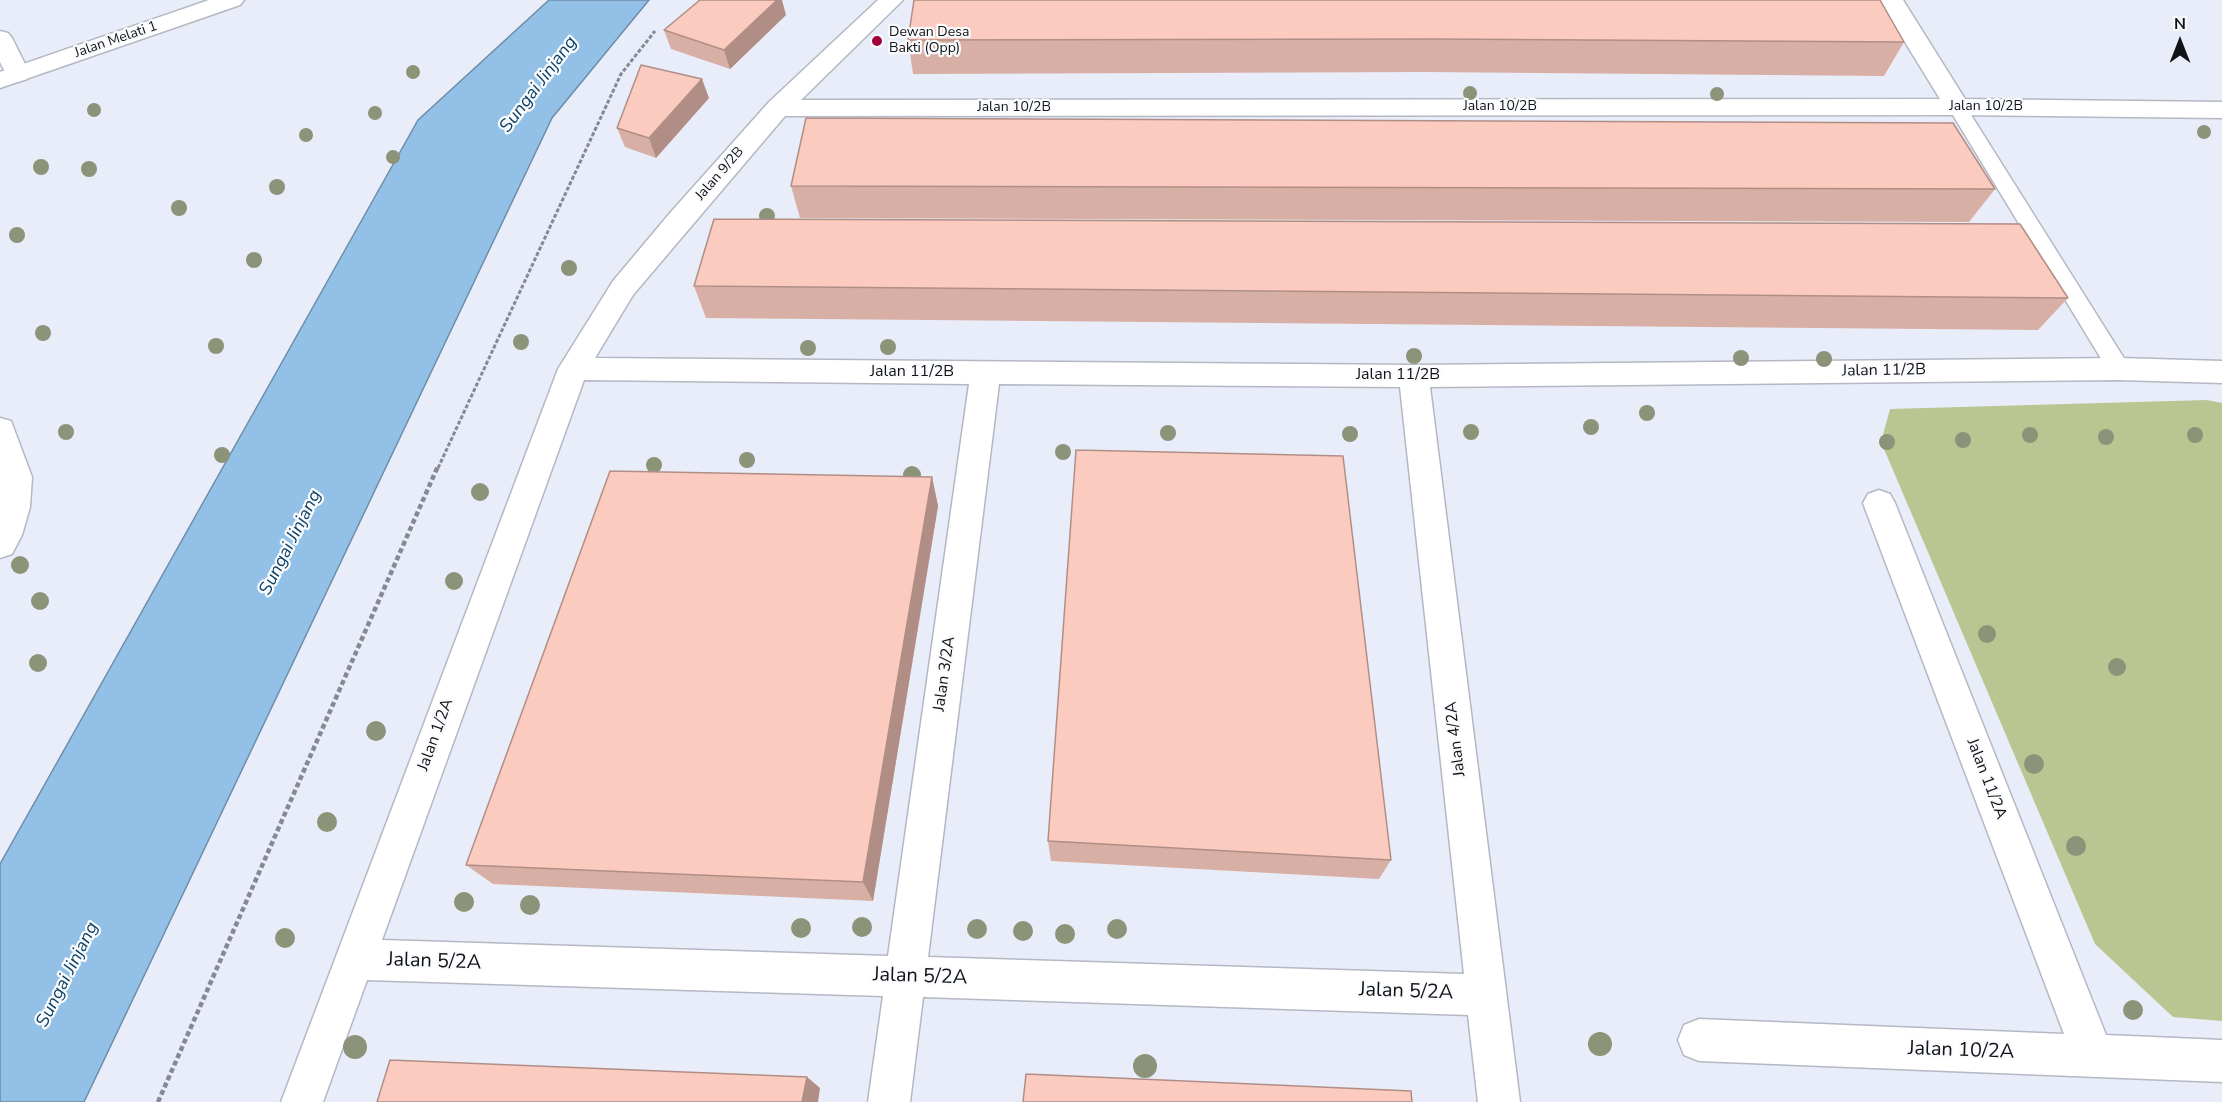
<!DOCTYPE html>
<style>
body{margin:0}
#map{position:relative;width:2222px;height:1102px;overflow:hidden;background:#e9edf9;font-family:"Nunito Sans",sans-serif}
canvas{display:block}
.north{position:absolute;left:2150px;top:12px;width:60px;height:60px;-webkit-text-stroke:4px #fafbfd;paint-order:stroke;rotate:0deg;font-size:16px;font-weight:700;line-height:24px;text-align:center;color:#111316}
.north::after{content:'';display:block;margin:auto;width:21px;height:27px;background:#111316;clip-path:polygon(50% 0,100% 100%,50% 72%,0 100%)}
</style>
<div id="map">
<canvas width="2222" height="1102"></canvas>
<div class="north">N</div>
</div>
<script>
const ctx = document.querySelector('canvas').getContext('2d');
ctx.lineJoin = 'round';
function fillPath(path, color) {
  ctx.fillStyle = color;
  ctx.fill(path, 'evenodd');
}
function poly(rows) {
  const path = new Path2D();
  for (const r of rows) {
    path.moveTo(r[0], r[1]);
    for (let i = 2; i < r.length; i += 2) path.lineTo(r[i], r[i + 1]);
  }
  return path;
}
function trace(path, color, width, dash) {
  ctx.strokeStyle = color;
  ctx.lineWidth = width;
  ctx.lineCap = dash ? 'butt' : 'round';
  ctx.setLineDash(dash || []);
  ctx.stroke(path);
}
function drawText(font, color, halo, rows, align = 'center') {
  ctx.font = font + ' "Nunito Sans",sans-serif';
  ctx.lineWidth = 4.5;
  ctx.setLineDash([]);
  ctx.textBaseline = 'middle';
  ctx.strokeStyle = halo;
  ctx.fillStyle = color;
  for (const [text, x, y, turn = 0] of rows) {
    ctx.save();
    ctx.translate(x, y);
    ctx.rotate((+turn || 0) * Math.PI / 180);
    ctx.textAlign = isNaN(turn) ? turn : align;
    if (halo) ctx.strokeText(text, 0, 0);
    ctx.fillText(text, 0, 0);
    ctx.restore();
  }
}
fillPath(poly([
 [2207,400,2222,403,2222,1021,2173,1017,2095,944,1881,442,1890,409]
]), '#b9c692');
const water = poly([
 [549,0,649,0,552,118,84,1102,0,1102,0,864,418,120,549,0]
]);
fillPath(water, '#93c0e6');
trace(water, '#6c8ca8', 1.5);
const service = poly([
 [1957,101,1963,103,1966,107,2127,363,2130,369,2127,375,2119,377,2111,375,1948,107,1951,103,1957,101]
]);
const minor = poly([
 [878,0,903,0,801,100,1940,99,1879,0,1903,0,1965,99,2222,102,2222,118,1957,115,785,116,633,295,595,358,1414,365,2119,358,2222,361,2222,383,2119,380,1430,387,1520,1102,1478,1102,1468,1015,923,997,910,1102,868,1102,883,996,367,980,323,1102,281,1102,558,369,613,281,670,213,769,102,878,0],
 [584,380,969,384,888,956,382,940,584,380],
 [999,384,1400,387,1464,974,928,957,999,384],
 [0,31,8,33,12,38,30,74,27,79,18,82,9,79,6,74,0,62,0,31],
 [0,418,11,421,32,477,30,507,22,535,12,554,0,558,0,418],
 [1879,490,1890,494,1895,503,2106,1035,2222,1040,2222,1082,1699,1061,1684,1055,1678,1040,1684,1025,1699,1019,2064,1034,1863,503,1868,494,1879,490]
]);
const tertiary = poly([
 [209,0,244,0,240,5,0,88,0,72,209,0]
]);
trace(service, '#b4b8c3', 3);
trace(minor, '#b4b8c3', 3);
trace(tertiary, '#b4b8c3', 3);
trace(poly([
 [438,468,621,74,655,31]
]), '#868991', 3, [4, 2]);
trace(poly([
 [158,1102,438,466]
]), '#868991', 4.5, [5, 3]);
fillPath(service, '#fff');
fillPath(minor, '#fff');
fillPath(tertiary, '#fff');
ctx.fillStyle = '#8c9378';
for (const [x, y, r] of [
 [413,72,7],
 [1470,93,7],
 [1717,94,7],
 [94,110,7],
 [375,113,7],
 [2204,132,7],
 [306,135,7],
 [393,157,7],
 [41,167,8],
 [89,169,8],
 [277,187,8],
 [179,208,8],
 [767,216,8],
 [17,235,8],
 [254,260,8],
 [569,268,8],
 [43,333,8],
 [521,342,8],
 [216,346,8],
 [888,347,8],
 [808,348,8],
 [1414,356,8],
 [1741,358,8],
 [1824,359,8],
 [1647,413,8],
 [1591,427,8],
 [66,432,8],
 [1471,432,8],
 [1168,433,8],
 [1350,434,8],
 [2030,435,8],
 [2195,435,8],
 [2106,437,8],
 [1963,440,8],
 [1887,442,8],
 [1063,452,8],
 [222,455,8],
 [747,460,8],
 [654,465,8],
 [912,475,9],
 [480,492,9],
 [20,565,9],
 [454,581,9],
 [40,601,9],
 [1987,634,9],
 [38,663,9],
 [2117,667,9],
 [376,731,10],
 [2034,764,10],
 [327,822,10],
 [2076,846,10],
 [464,902,10],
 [530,905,10],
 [862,927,10],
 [801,928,10],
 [977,929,10],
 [1117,929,10],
 [1023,931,10],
 [1065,934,10],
 [285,938,10],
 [2133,1010,10],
 [1600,1044,12],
 [355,1047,12],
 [1145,1066,12]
]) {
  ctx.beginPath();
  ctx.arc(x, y, r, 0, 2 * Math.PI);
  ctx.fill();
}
fillPath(poly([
 [914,0,1904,42,1884,76,1425,72,913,74,908,40],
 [786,15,730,69,671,49,664,30],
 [709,98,656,158,625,147,617,128],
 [791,186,1995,189,1969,222,800,218],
 [694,286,2068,298,2038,330,706,318],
 [932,477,938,506,873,901,493,884,466,865],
 [1048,841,1391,860,1379,879,1051,861]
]), '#d8afa4');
fillPath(poly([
 [777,0,782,0,786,15,730,69,724,50],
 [702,79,709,98,656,158,649,138],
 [932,477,938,506,873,901,863,882],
 [807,1077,820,1088,818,1102,802,1102]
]), '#b08e86');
const building = poly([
 [700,0,777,0,724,50,664,30,700,0],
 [914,0,1880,0,1904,42,1434,39,908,40,914,0],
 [641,65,702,79,649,138,617,128,641,65],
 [806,118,1953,123,1995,189,791,186,806,118],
 [714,219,2020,224,2068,298,694,286,714,219],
 [1076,450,1343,456,1391,860,1048,841,1076,450],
 [610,471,932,477,863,882,466,865,610,471],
 [390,1060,807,1077,802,1102,377,1102,390,1060],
 [1026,1074,1411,1091,1412,1102,1023,1102,1026,1074]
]);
fillPath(building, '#fbcbbf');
trace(building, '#b08e86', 1.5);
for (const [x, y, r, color] of [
 [877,41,6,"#a1023e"]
]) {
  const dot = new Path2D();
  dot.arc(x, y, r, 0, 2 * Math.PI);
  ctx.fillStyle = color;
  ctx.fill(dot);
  trace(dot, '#fafbfd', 2);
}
drawText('14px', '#111316', '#fafbfd', [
 ["Dewan Desa",889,33],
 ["Bakti (Opp)",889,49]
], 'left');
drawText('14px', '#111316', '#fafbfd', [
 ["Jalan Melati 1",116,40,-19],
 ["Jalan 10/2B",1500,107],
 ["Jalan 10/2B",1986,107],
 ["Jalan 10/2B",1014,108],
 ["Jalan 9/2B",720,174,-49]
]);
drawText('16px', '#111316', '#fafbfd', [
 ["Jalan 11/2B",1884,371,-1],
 ["Jalan 11/2B",912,372],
 ["Jalan 11/2B",1398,375],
 ["Jalan 3/2A",945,674,-82],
 ["Jalan 1/2A",436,735,-70],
 ["Jalan 4/2A",1456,739,-97],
 ["Jalan 11/2A",1986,779,69]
]);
drawText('italic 18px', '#0c4166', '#fafbfd', [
 ["Sungai Jinjang",539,85,-53],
 ["Sungai Jinjang",291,543,-63],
 ["Sungai Jinjang",68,975,-63]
]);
drawText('20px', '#111316', '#fafbfd', [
 ["Jalan 5/2A",434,962,2],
 ["Jalan 5/2A",920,977,2],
 ["Jalan 5/2A",1406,992,2],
 ["Jalan 10/2A",1961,1051,2]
]);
</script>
